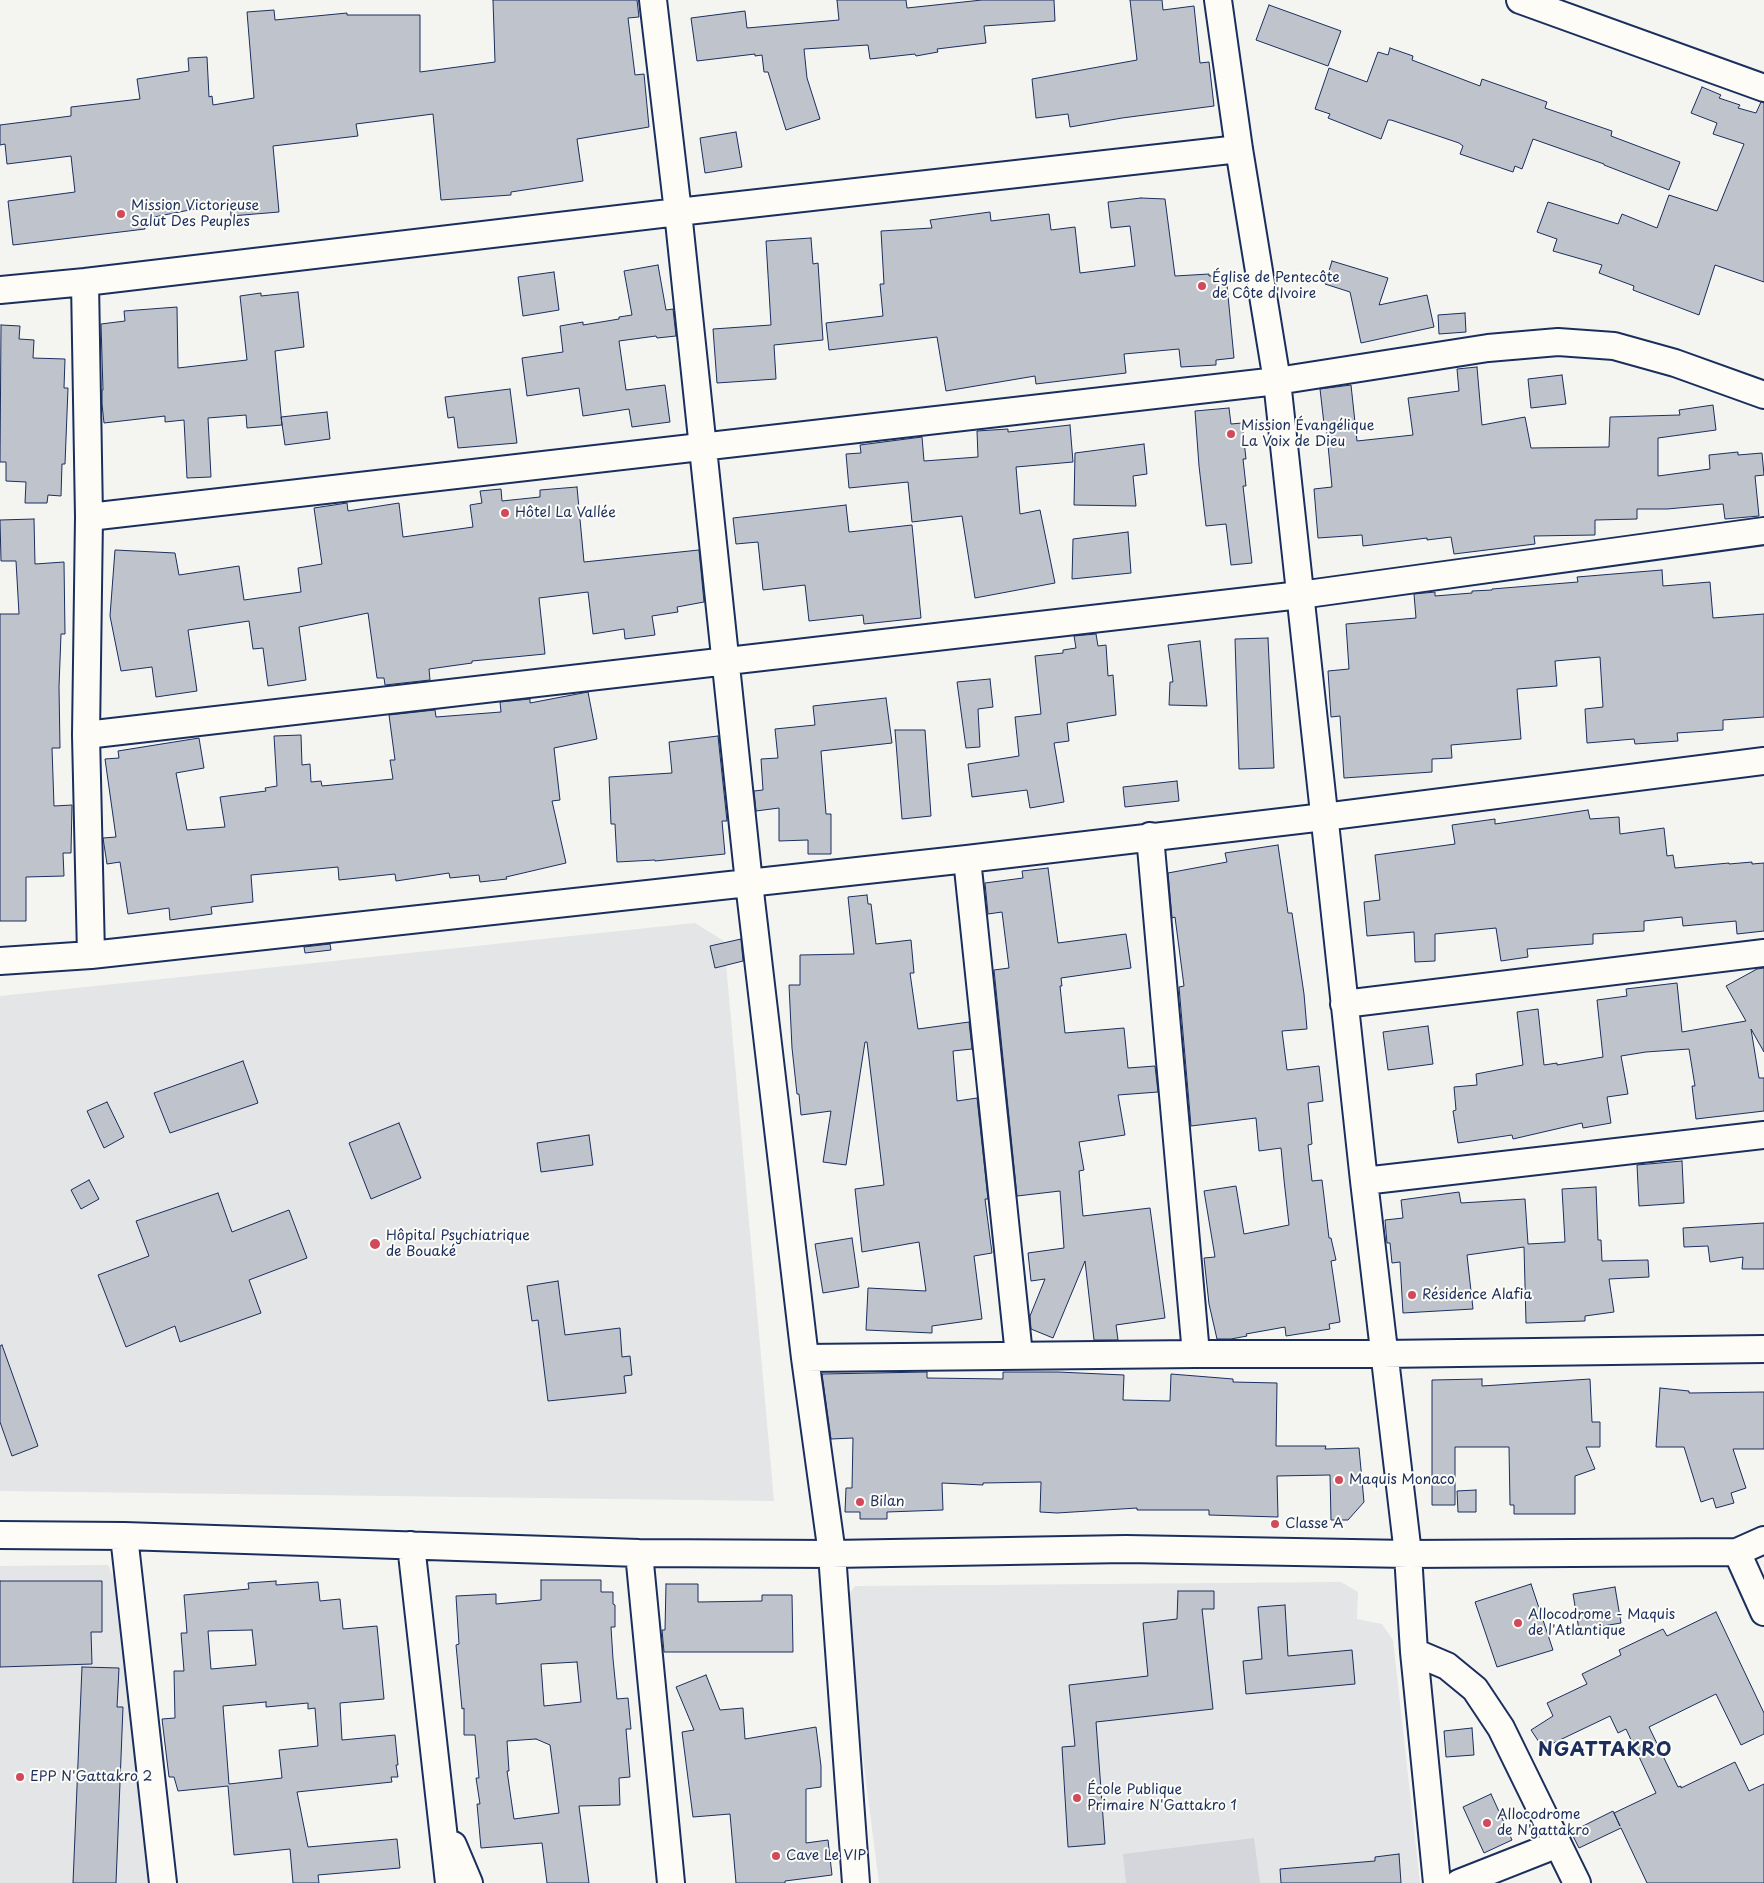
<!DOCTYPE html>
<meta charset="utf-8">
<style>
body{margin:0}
canvas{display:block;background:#f4f4f1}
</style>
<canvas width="1764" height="1883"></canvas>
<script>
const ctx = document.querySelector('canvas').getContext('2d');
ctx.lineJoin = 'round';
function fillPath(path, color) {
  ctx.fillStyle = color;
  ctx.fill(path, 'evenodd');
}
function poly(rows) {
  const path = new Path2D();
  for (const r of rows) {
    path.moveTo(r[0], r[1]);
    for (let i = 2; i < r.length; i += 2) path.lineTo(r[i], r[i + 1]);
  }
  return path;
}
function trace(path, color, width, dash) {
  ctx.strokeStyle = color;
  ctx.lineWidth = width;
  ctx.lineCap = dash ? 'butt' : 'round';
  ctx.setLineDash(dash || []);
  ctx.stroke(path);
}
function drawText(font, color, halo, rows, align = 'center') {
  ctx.font = font + ' "Playpen Sans",sans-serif';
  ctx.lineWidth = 4;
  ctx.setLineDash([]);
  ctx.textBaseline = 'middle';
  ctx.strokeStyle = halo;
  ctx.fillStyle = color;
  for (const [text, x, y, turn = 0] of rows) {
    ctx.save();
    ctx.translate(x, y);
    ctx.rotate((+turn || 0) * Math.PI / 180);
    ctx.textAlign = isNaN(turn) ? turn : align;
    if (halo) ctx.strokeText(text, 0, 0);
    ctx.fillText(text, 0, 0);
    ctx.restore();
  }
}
fillPath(poly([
 [695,923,724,941,774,1501,0,1491,0,996],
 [108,1565,121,1594,148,1883,0,1883,0,1566],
 [1341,1582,1358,1592,1357,1619,1382,1624,1393,1640,1420,1883,879,1883,843,1602,855,1586]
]), '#e4e5e6');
fillPath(poly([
 [1254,1838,1260,1883,1126,1883,1123,1854]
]), '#d4d6db');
const building = poly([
 [493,0,637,0,639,17,628,18,635,75,644,74,649,127,577,139,583,181,511,192,511,195,441,200,433,114,356,124,358,136,273,146,279,212,231,216,230,202,144,219,145,229,13,245,8,201,75,192,71,156,7,164,5,144,0,145,0,125,71,116,71,107,140,99,137,79,189,71,188,58,207,57,209,97,212,96,213,105,254,98,247,12,274,10,275,20,347,13,347,15,420,15,420,72,495,62,493,0],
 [837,0,906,0,907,8,982,0,1054,0,1055,21,984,26,986,43,937,49,938,52,916,56,915,54,870,59,868,45,804,49,807,78,820,119,786,130,768,72,764,72,762,55,755,56,755,54,697,61,691,18,745,11,747,28,839,20,837,0],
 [1130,0,1162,0,1163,10,1194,6,1200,63,1209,62,1214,106,1122,118,1070,127,1068,114,1036,118,1032,79,1137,60,1130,0],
 [1269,5,1341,31,1328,66,1256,40,1269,5],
 [1390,48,1413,56,1412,60,1480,86,1482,79,1547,102,1545,108,1612,131,1611,136,1680,162,1669,190,1604,165,1604,164,1533,139,1522,169,1515,166,1513,172,1460,154,1463,146,1459,143,1391,120,1388,120,1381,139,1328,118,1330,114,1315,109,1329,68,1367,82,1378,52,1388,55,1390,48],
 [1702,87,1721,95,1719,98,1740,105,1738,108,1756,113,1761,102,1764,103,1764,282,1715,265,1699,315,1633,290,1634,286,1599,273,1602,265,1553,251,1557,239,1537,232,1548,202,1618,224,1622,214,1657,228,1669,195,1717,211,1744,144,1713,134,1717,123,1691,113,1702,87],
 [736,132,742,167,705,173,700,138,736,132],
 [1141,198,1165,199,1175,276,1209,274,1209,276,1226,275,1234,358,1216,360,1216,365,1181,367,1179,349,1124,354,1126,373,1036,384,1035,376,946,391,937,337,829,350,826,323,883,316,880,284,884,284,881,231,932,228,930,220,990,212,991,221,1049,214,1051,230,1075,227,1080,273,1135,266,1130,226,1111,228,1108,202,1141,198],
 [811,238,813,264,818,263,823,340,774,345,776,379,717,383,713,329,771,325,766,241,811,238],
 [1332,261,1388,278,1379,305,1427,295,1434,327,1361,343,1350,292,1325,284,1332,261],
 [658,265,666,310,673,309,676,336,657,338,656,336,619,341,626,390,665,385,670,422,632,427,629,409,583,416,579,388,527,396,522,358,563,352,560,326,583,322,583,325,619,319,619,317,632,315,624,271,658,265],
 [554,272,559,310,523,316,518,277,554,272],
 [298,292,304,347,275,351,282,425,247,428,246,415,208,418,211,477,187,478,184,420,165,422,165,416,104,423,102,404,102,390,103,390,101,324,125,321,124,311,177,307,178,368,247,360,240,296,261,293,261,296,298,292],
 [1465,313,1466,332,1439,334,1438,315,1465,313],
 [1,325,20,326,19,339,34,340,33,358,65,359,64,388,68,388,65,464,62,464,61,496,48,495,47,503,25,503,26,482,6,481,6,462,0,462,1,325],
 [1477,367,1482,425,1525,417,1531,448,1609,447,1610,417,1680,415,1679,410,1713,405,1716,430,1658,438,1658,476,1710,469,1709,455,1738,452,1738,455,1762,453,1764,475,1755,476,1759,516,1725,519,1723,504,1667,509,1637,509,1637,519,1595,520,1595,535,1534,536,1535,544,1454,554,1451,537,1427,540,1427,538,1363,546,1362,535,1318,538,1314,489,1332,487,1326,424,1324,424,1320,389,1351,385,1357,441,1413,435,1408,398,1459,391,1457,369,1477,367],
 [1562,375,1566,404,1531,408,1528,379,1562,375],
 [510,389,517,443,458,448,454,417,448,418,445,397,510,389],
 [1229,408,1231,424,1242,423,1246,459,1243,459,1246,486,1243,486,1252,563,1231,565,1226,524,1206,526,1199,466,1195,411,1229,408],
 [327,412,330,439,285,445,281,417,327,412],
 [1070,425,1073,462,1016,467,1020,514,1040,510,1055,583,975,598,962,516,912,522,908,482,849,488,846,454,861,453,860,445,922,437,924,461,978,457,977,431,1008,429,1008,432,1070,425],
 [1144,444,1147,474,1133,476,1136,506,1074,505,1075,453,1144,444],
 [577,487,584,562,699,550,704,602,677,607,678,612,652,616,655,635,625,639,624,629,593,634,588,592,539,598,545,654,472,661,472,663,429,669,430,680,385,685,384,678,377,678,368,613,299,627,306,680,268,686,263,648,253,649,249,621,188,630,197,691,156,697,152,667,121,671,110,616,115,550,175,553,179,575,239,566,244,600,301,592,298,568,322,564,314,508,347,503,348,511,399,503,403,537,473,527,470,505,482,503,480,491,501,489,502,501,540,497,540,490,577,487],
 [846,505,849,532,912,525,921,618,864,624,863,615,809,621,805,585,763,590,758,542,736,544,733,518,846,505],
 [34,519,35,564,64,562,65,634,61,634,59,687,60,748,52,748,54,806,72,805,71,853,63,853,64,876,26,877,26,921,0,921,0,614,19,614,16,561,1,561,0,520,34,519],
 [1128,532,1131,573,1072,579,1073,539,1128,532],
 [1662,570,1663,586,1710,582,1713,618,1764,614,1764,717,1723,720,1723,730,1677,733,1678,741,1635,744,1634,739,1587,743,1585,709,1603,707,1600,657,1555,661,1557,686,1517,689,1521,739,1451,745,1452,758,1432,759,1432,772,1344,778,1340,716,1331,717,1328,671,1349,669,1346,624,1416,618,1414,594,1435,592,1435,596,1472,593,1472,591,1492,590,1492,589,1578,582,1577,577,1662,570],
 [1096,634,1098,646,1106,645,1108,676,1113,675,1116,715,1067,723,1069,741,1054,743,1064,802,1030,808,1027,790,972,797,968,764,1019,756,1015,717,1041,714,1035,656,1063,653,1063,650,1076,648,1074,636,1096,634],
 [1268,638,1274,768,1239,769,1235,639,1268,638],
 [1200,641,1207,706,1169,705,1170,682,1173,682,1168,645,1200,641],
 [990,679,993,707,978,709,980,747,966,748,957,682,990,679],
 [588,692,597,739,554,748,560,800,552,801,566,863,506,877,507,879,480,882,479,875,450,878,449,873,396,881,395,874,339,880,338,867,251,875,253,902,211,907,212,914,170,920,169,908,128,914,120,862,107,864,103,838,116,837,105,759,119,758,118,751,199,738,204,768,176,773,187,830,225,827,220,797,266,791,265,788,277,786,274,736,301,735,302,765,310,764,311,782,321,781,322,786,393,779,390,760,395,760,389,715,435,710,436,717,501,712,500,702,530,699,530,703,588,692],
 [886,698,892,743,821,751,826,814,831,814,831,854,808,854,808,840,779,841,779,808,756,811,754,791,763,790,761,759,778,758,775,729,815,725,813,706,886,698],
 [895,730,925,730,931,816,902,819,895,730],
 [718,736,727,821,722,821,725,854,655,861,655,860,617,862,615,824,611,824,609,777,672,773,669,742,718,736],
 [1177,781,1179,801,1125,807,1123,787,1177,781],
 [1588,810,1590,819,1619,817,1620,834,1664,828,1667,856,1673,855,1675,868,1729,863,1729,864,1752,862,1752,864,1764,863,1764,931,1737,934,1736,921,1683,926,1682,917,1644,921,1644,931,1593,934,1593,944,1527,949,1528,957,1501,961,1496,928,1435,934,1435,961,1415,962,1414,932,1367,936,1364,902,1380,900,1375,855,1455,844,1452,825,1495,819,1495,824,1588,810],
 [1278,845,1288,913,1292,913,1304,994,1307,1029,1282,1031,1287,1070,1319,1066,1323,1101,1308,1103,1312,1144,1308,1145,1312,1181,1322,1180,1329,1238,1331,1238,1336,1260,1331,1261,1340,1322,1329,1324,1330,1329,1286,1336,1285,1327,1246,1334,1247,1336,1231,1339,1217,1339,1209,1304,1204,1258,1215,1257,1204,1191,1236,1186,1244,1234,1289,1225,1284,1180,1281,1148,1259,1151,1256,1118,1191,1126,1179,987,1184,986,1175,917,1172,918,1168,873,1227,862,1225,853,1278,845],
 [1048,868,1058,943,1126,934,1131,968,1061,978,1062,986,1060,986,1065,1033,1124,1028,1128,1068,1155,1066,1158,1092,1118,1095,1125,1135,1079,1142,1084,1170,1079,1171,1083,1216,1150,1208,1165,1318,1116,1325,1118,1340,1094,1340,1085,1261,1053,1338,1031,1329,1030,1316,1045,1279,1031,1281,1028,1253,1064,1248,1060,1191,1017,1196,994,970,1009,968,1002,912,988,914,985,883,1023,878,1022,871,1048,868],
 [867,895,868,904,871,904,876,944,911,940,914,973,910,973,918,1029,969,1022,972,1049,953,1051,957,1101,977,1098,988,1199,985,1199,992,1253,974,1256,982,1319,932,1326,932,1333,866,1330,868,1288,926,1291,919,1242,862,1252,855,1189,884,1185,867,1042,865,1042,846,1165,823,1162,831,1111,801,1115,799,1094,797,1094,792,1048,789,985,800,985,800,955,854,954,848,897,867,895],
 [741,939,743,961,715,968,710,946,741,939],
 [330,944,331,950,305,953,304,947,330,944],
 [1764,968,1764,1052,1751,1029,1759,1078,1764,1078,1764,1111,1696,1119,1692,1086,1695,1086,1689,1049,1646,1052,1621,1056,1628,1094,1607,1097,1611,1123,1583,1128,1582,1123,1513,1139,1512,1135,1458,1143,1453,1111,1456,1110,1454,1087,1477,1085,1476,1074,1523,1065,1517,1012,1538,1009,1544,1065,1557,1063,1557,1065,1603,1057,1597,1000,1627,996,1626,989,1677,983,1682,1032,1746,1021,1726,986,1757,969,1764,968],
 [1428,1026,1433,1064,1388,1070,1383,1032,1428,1026],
 [243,1061,258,1103,170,1133,154,1093,243,1061],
 [107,1102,124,1137,104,1148,87,1111,107,1102],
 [399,1123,421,1178,371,1199,349,1143,399,1123],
 [589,1135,593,1165,541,1172,537,1143,589,1135],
 [1682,1161,1684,1203,1639,1206,1637,1165,1682,1161],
 [89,1180,99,1199,81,1209,71,1190,89,1180],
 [1596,1187,1598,1240,1601,1240,1602,1261,1648,1260,1649,1277,1609,1279,1614,1312,1585,1316,1585,1321,1526,1323,1524,1247,1467,1255,1473,1309,1403,1313,1400,1262,1392,1263,1390,1243,1387,1243,1385,1220,1403,1218,1401,1200,1459,1192,1461,1203,1525,1199,1528,1244,1565,1242,1562,1189,1596,1187],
 [218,1193,232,1232,289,1210,307,1258,249,1280,261,1313,180,1342,175,1326,126,1347,98,1275,149,1256,136,1221,218,1193],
 [1764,1223,1764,1269,1742,1269,1743,1257,1710,1262,1708,1246,1684,1247,1683,1228,1764,1223],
 [852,1238,859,1287,823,1293,815,1244,852,1238],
 [558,1281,565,1335,620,1328,622,1357,630,1356,632,1375,624,1376,626,1393,548,1401,538,1320,532,1321,527,1286,558,1281],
 [2,1345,38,1446,12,1456,0,1422,0,1346,2,1345],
 [927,1372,927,1378,1003,1379,1003,1372,1058,1372,1124,1375,1123,1400,1170,1401,1171,1374,1233,1379,1233,1382,1277,1383,1276,1446,1326,1446,1325,1449,1359,1448,1364,1502,1348,1520,1331,1520,1330,1475,1277,1476,1278,1517,1209,1515,1209,1510,1137,1510,1137,1508,1057,1513,1040,1512,1041,1482,983,1483,983,1485,942,1483,943,1510,887,1512,887,1519,860,1519,860,1512,845,1512,846,1488,852,1488,853,1438,831,1439,822,1374,927,1372],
 [1482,1379,1482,1386,1590,1379,1592,1422,1600,1422,1600,1447,1586,1447,1595,1469,1575,1476,1575,1514,1514,1514,1514,1505,1510,1505,1509,1447,1455,1447,1455,1505,1432,1505,1432,1380,1482,1379],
 [1660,1388,1689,1391,1689,1393,1764,1392,1764,1449,1733,1449,1746,1488,1731,1493,1734,1503,1716,1508,1713,1498,1701,1502,1684,1447,1656,1447,1660,1388],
 [1476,1490,1476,1512,1458,1512,1457,1491,1476,1490],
 [541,1580,601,1580,601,1592,613,1592,613,1604,615,1605,615,1627,611,1627,613,1659,617,1699,628,1698,631,1729,626,1729,630,1777,619,1778,620,1805,579,1806,589,1883,547,1883,542,1843,481,1848,477,1804,480,1804,476,1778,479,1778,475,1735,464,1735,464,1708,462,1709,456,1645,459,1644,456,1596,496,1594,496,1604,541,1600,541,1580],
 [577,1662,581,1702,544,1706,541,1664,577,1662],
 [536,1739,550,1745,559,1813,514,1819,507,1771,509,1771,507,1741,536,1739],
 [0,1581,102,1581,102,1632,91,1632,92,1664,0,1667,0,1581],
 [276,1581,276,1585,318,1582,320,1601,340,1599,343,1629,377,1626,384,1699,340,1703,342,1740,395,1735,398,1765,396,1765,398,1777,391,1777,392,1782,297,1792,308,1847,397,1839,400,1868,318,1875,319,1883,293,1883,290,1849,234,1855,228,1786,178,1791,174,1777,169,1777,162,1719,175,1718,174,1671,184,1671,181,1633,187,1633,184,1595,249,1589,248,1583,276,1581],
 [252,1630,256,1665,211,1669,208,1631,252,1630],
 [266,1702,266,1707,308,1703,308,1709,315,1708,318,1746,279,1750,282,1778,229,1784,223,1706,266,1702],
 [666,1584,698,1584,698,1602,762,1601,762,1595,792,1595,793,1652,664,1652,662,1630,665,1630,666,1584],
 [1531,1584,1553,1650,1497,1667,1475,1602,1531,1584],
 [1615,1587,1621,1623,1579,1630,1573,1594,1615,1587],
 [1178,1591,1214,1591,1214,1609,1202,1609,1213,1709,1096,1722,1105,1844,1068,1847,1062,1747,1075,1746,1069,1685,1148,1676,1143,1623,1177,1619,1178,1591],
 [1285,1605,1288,1656,1352,1650,1355,1684,1246,1694,1243,1661,1262,1659,1258,1607,1285,1605],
 [1716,1612,1764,1713,1764,1734,1741,1745,1716,1694,1649,1727,1678,1787,1681,1786,1681,1788,1735,1762,1749,1791,1764,1784,1764,1883,1647,1883,1621,1828,1579,1848,1571,1832,1613,1811,1620,1826,1614,1813,1656,1793,1626,1729,1618,1733,1610,1716,1543,1748,1531,1730,1553,1716,1547,1703,1587,1684,1582,1674,1621,1655,1619,1650,1663,1629,1667,1636,1716,1612],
 [82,1667,119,1668,117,1707,123,1707,116,1883,73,1883,82,1667],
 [706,1675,720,1710,743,1708,745,1739,816,1727,821,1766,821,1787,806,1789,806,1843,828,1840,832,1875,785,1881,785,1883,736,1883,730,1814,693,1817,682,1732,694,1730,676,1687,706,1675],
 [1472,1728,1474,1755,1446,1757,1444,1731,1472,1728],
 [1491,1794,1512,1840,1484,1853,1463,1807,1491,1794],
 [1399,1854,1401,1883,1281,1883,1280,1869,1375,1861,1375,1857,1399,1854]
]);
fillPath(building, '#bfc3cc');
trace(building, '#1b2f5e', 1);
const minor = poly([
 [653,0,678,212,749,883,805,1358,832,1554,856,1883],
 [1218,0,1239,149,1277,381,1364,1181,1408,1554,1414,1652,1437,1883],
 [1520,0,1764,88],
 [85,282,89,517,86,735,91,955],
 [0,290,85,282,678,212,1239,149],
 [89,517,1277,381,1488,348,1558,342,1614,346,1675,363,1764,395],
 [86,735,1300,595,1764,531],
 [1150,836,1196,1354],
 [967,859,1019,1355],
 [0,961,91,955,967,859,1324,817,1764,761],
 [1344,1004,1764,953],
 [1364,1181,1764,1135],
 [805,1358,1196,1354,1383,1354,1764,1349],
 [0,1535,124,1536,639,1553,832,1554,1126,1549,1408,1554,1737,1552,1764,1540],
 [124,1536,163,1883],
 [411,1545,449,1883],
 [1737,1552,1764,1612],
 [639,1553,671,1883],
 [1414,1652,1447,1666,1475,1689,1501,1728,1577,1883],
 [453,1845,469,1883],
 [1459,1883,1558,1844]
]);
trace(minor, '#1b2f5e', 30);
trace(minor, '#fdfcf7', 26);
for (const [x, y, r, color] of [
 [121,214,5,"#d1495b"],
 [1202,286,5,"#d1495b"],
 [1231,434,5,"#d1495b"],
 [505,513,5,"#d1495b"],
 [375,1244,6,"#d1495b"],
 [1412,1295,5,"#d1495b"],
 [1339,1480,5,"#d1495b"],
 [860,1502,5,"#d1495b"],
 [1275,1524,5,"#d1495b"],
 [1518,1623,5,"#d1495b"],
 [20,1777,5,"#d1495b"],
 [1077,1798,5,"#d1495b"],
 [1487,1823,5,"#d1495b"],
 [776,1856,5,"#d1495b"]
]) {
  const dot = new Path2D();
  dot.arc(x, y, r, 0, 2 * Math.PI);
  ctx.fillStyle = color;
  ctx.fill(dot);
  trace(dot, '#fdfcf7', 2);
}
drawText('14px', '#1b2f5e', '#fdfcf7', [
 ["Mission Victorieuse",131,206],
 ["Salut Des Peuples",131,222],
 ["Église de Pentecôte",1212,278],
 ["de Côte d'Ivoire",1212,294],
 ["Mission Évangélique",1241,426],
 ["La Voix de Dieu",1241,442],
 ["Hôtel La Vallée",515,513],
 ["Hôpital Psychiatrique",386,1236],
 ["de Bouaké",386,1252],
 ["Résidence Alafia",1422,1295],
 ["Maquis Monaco",1349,1480],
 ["Bilan",870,1502],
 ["Classe A",1285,1524],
 ["Allocodrome - Maquis",1528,1615],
 ["de l'Atlantique",1528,1631],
 ["EPP N'Gattakro 2",30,1777],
 ["École Publique",1087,1790],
 ["Primaire N'Gattakro 1",1087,1806],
 ["Allocodrome",1497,1815],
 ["de N'gattakro",1497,1831],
 ["Cave Le VIP",786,1856]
], 'left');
ctx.letterSpacing = '1px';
drawText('bold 19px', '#1b2f5e', '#fdfcf7', [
 ["NGATTAKRO",1605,1751]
]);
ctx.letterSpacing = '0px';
</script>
